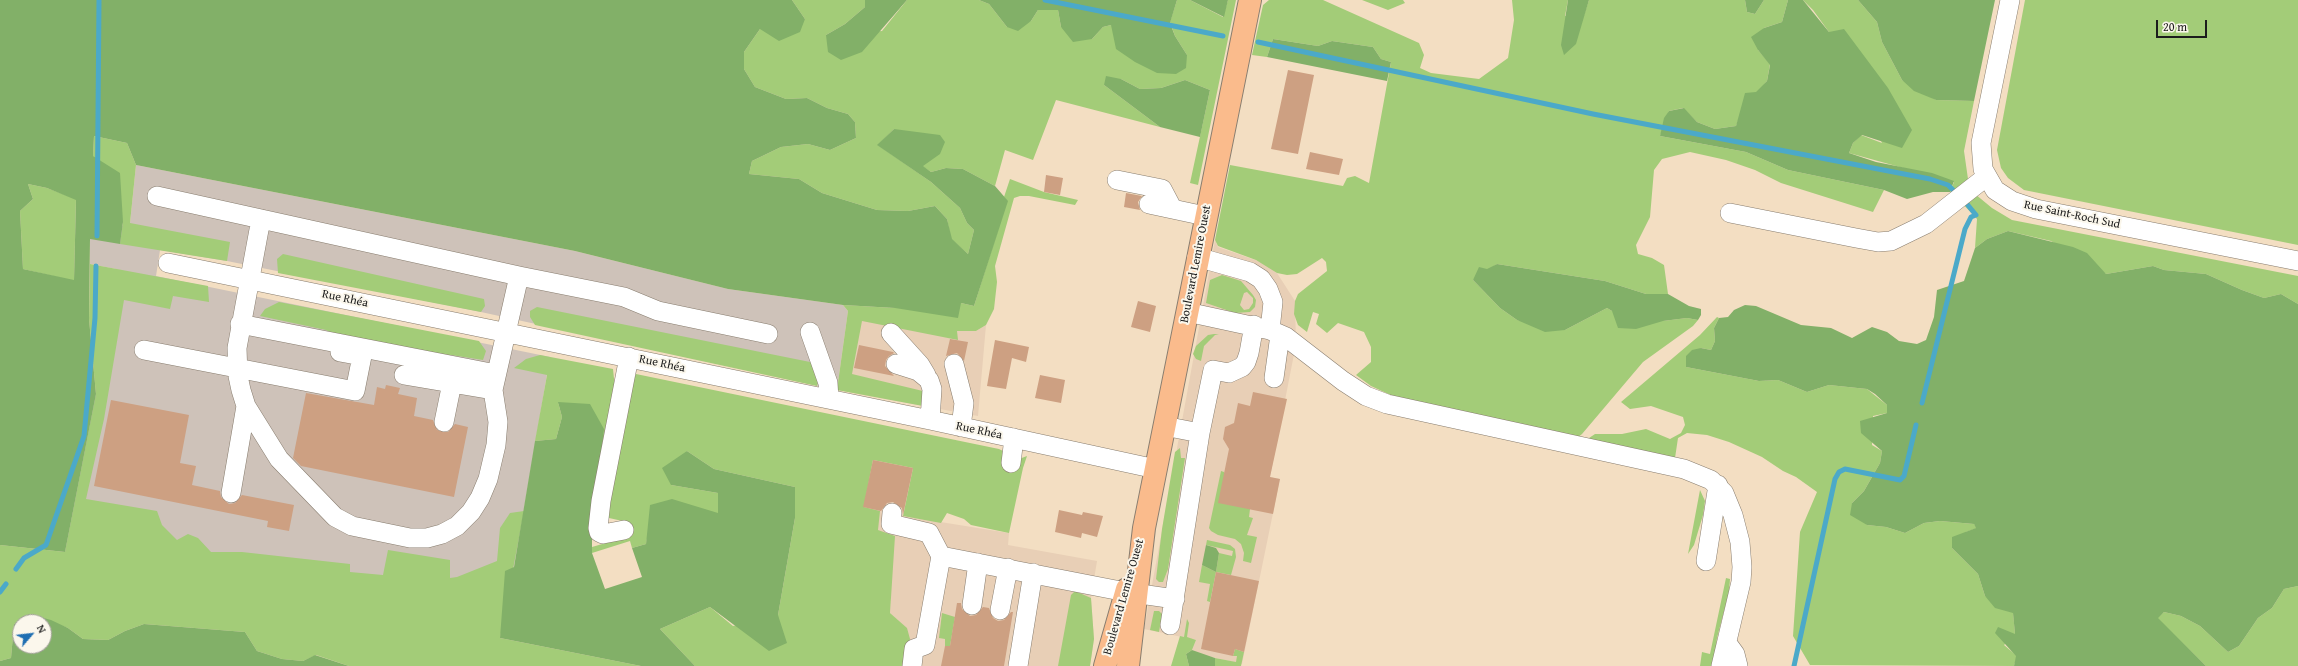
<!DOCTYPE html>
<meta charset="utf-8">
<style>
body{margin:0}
#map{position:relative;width:2298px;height:666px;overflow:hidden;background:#f3dec2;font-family:"Gentium Book Plus",serif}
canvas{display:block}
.north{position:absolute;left:12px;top:614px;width:40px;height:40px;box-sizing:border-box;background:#fbf7ec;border:1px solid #a29f99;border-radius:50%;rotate:62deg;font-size:11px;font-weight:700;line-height:16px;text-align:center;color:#1c1c1c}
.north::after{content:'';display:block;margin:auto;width:14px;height:18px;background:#1f6fb2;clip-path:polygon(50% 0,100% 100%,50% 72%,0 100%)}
.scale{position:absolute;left:2156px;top:20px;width:51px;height:18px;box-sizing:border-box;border:2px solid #1c1c1c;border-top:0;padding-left:5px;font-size:12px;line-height:14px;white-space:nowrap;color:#1c1c1c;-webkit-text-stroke:3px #fbf7ec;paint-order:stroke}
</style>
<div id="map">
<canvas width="2298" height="666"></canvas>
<div class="north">N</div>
<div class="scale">20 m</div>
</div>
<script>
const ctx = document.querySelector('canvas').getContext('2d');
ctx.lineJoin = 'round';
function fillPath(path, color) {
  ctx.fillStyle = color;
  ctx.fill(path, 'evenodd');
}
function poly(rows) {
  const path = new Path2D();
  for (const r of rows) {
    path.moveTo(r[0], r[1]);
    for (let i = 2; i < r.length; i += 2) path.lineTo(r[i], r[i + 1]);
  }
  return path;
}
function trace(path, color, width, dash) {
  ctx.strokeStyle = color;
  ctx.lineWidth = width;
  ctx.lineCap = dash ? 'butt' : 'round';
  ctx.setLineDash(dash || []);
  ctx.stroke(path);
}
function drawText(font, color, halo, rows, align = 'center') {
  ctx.font = font + ' "Gentium Book Plus",serif';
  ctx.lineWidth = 4;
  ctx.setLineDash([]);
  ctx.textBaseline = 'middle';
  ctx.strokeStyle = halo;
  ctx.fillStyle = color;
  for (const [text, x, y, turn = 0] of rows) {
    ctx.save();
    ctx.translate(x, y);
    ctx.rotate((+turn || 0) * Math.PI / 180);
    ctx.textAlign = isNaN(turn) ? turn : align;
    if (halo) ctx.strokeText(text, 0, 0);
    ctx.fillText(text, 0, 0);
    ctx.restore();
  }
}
fillPath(poly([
 [1215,240,1218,247,1264,263,1277,273,1295,301,1296,344,1270,477,1280,479,1242,664,1203,655,1192,650,1196,640,1144,629],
 [848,311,976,331,986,325,978,416,837,390],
 [873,460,913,468,903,516,1009,533,1008,545,1097,561,1091,598,1094,639,1090,666,906,666,907,629,890,613,891,591,878,530,864,507]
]), '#e8cfb6');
fillPath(poly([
 [136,165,575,251,728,289,843,305,848,311,837,390,481,312,227,261,160,250,156,276,550,357,514,567,457,586,65,552,117,284,116,269,90,264,90,239,130,223]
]), '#cec2b9');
fillPath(poly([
 [792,0,865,0,865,7,845,24,826,35,882,31,907,0,979,0,989,4,1007,27,1031,21,1038,10,1058,10,1061,27,1092,39,1103,27,1111,25,1187,55,1175,36,1170,22,1177,0,1190,0,1223,17,1228,0,1236,0,1198,185,1190,183,1210,90,1185,80,1161,88,1140,89,1121,79,1104,85,1160,127,1056,100,1033,160,1005,150,995,186,963,169,946,168,931,172,922,166,894,129,878,145,931,182,960,208,967,223,974,230,968,254,951,239,947,219,935,206,908,211,877,210,822,193,799,179,749,174,752,161,781,147,808,144,830,150,856,138,855,122,848,114,827,108,807,98,786,99,755,87,744,69,744,52,760,29,805,19],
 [1269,0,1323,0,1419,43,1424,55,1420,68,1431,73,1479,79,1508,58,1514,20,1512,0,1568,0,1565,16,1584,15,1589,0,1745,0,1747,12,1755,14,1764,0,1788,0,1782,22,1764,28,1758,50,1770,64,1767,81,1741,113,1736,126,1715,129,1697,122,1683,108,1669,111,1660,136,1746,152,1788,170,1884,190,1873,212,1781,183,1755,170,1726,160,1690,152,1662,159,1654,170,1650,217,1636,245,1638,254,1652,258,1664,265,1668,294,1646,294,1605,281,1497,264,1473,280,1500,308,1517,320,1565,330,1607,308,1612,311,1663,321,1687,318,1698,320,1693,326,1643,362,1582,434,1576,439,1395,397,1371,386,1356,375,1371,362,1371,347,1364,332,1338,323,1327,333,1316,324,1319,314,1313,312,1307,332,1298,325,1294,314,1295,301,1298,294,1327,271,1326,262,1322,258,1297,274,1287,275,1277,273,1256,260,1218,246,1215,240,1230,165,1343,186,1347,178,1355,176,1369,183,1391,62,1381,59,1373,47,1332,41,1318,46,1273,39,1267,57,1252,55,1263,5],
 [1362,0,1403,0,1405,3,1388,10],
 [1803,0,1858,0,1877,22,1882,42,1902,80,1936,100,1974,101,1964,151,1968,179,1954,196,1950,192,1954,182,1849,153,1853,143,1861,135,1882,143,1829,32,1813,10],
 [2025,0,2298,0,2298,245,2024,190,2008,178,2001,168,1997,150],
 [94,136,127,143,136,165,130,223,230,242,227,261,120,244,123,222,93,156],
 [1010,179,1044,192,1078,200,1075,205,1029,196,1020,196,1014,198,995,266,997,282,994,309,986,325,976,331,957,331,958,340,862,321,852,374,927,392,923,406,837,390,848,311,843,305,895,308,961,303,974,306,1007,201,1004,197],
 [28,184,47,188,76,199,74,281,23,269,20,211,33,199],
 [1975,194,1992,208,2012,220,2298,276,2298,304,2281,294,2264,298,2242,290,2206,274,2164,270,2153,266,2106,274,2051,241,2008,231,1987,239,1975,248,1977,219,1960,201],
 [283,254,484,299,485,306,481,312,278,273,277,259],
 [90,264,208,286,209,302,173,296,170,309,124,300,104,419,86,499,157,511,162,525,177,540,188,534,198,538,211,552,242,552,350,564,350,572,383,575,388,550,450,560,450,578,457,577,497,561,500,528,510,513,524,511,500,638,641,666,349,666,316,655,303,661,282,659,257,651,245,632,144,624,125,631,108,640,83,639,68,628,30,614,14,624,11,658,0,661,0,545,65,552,96,394,89,319],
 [1222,275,1241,281,1253,295,1256,300,1255,307,1250,312,1235,313,1206,303,1210,280],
 [1247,292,1253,298,1253,303,1249,309,1244,310,1240,305,1244,293],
 [279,302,479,341,486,351,483,360,451,355,404,353,346,341,326,330,260,316,265,309],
 [537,307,815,363,821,369,817,386,535,325,530,317,530,311],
 [1717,317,1719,318,1714,328,1715,341,1711,350,1701,348,1686,367,1759,381,1778,380,1807,392,1829,385,1867,389,1887,405,1887,413,1873,416,1872,445,1882,451,1880,463,1864,491,1852,503,1867,525,1886,527,1905,533,1924,523,1940,521,1974,524,1977,528,1966,532,1952,548,1978,574,1985,596,2013,612,2015,634,2004,645,2017,656,2014,666,1810,665,1793,636,1800,532,1817,492,1796,477,1783,471,1762,457,1729,442,1707,435,1687,433,1678,438,1675,458,1586,440,1595,434,1622,434,1646,429,1670,439,1681,433,1685,425,1683,417,1651,406,1630,409,1621,402,1700,335],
 [1214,334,1219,334,1215,335,1204,346,1201,361,1196,359,1193,354,1196,346,1208,335],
 [540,355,613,369,616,398,596,496,558,402,562,417,556,439,535,441,547,375,514,368,526,359],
 [636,374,999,449,1019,459,1027,456,1023,468,1009,533,971,525,964,519,947,513,941,523,903,516,913,468,873,460,864,507,880,511,878,530,895,536,890,613,907,628,910,639,906,666,695,666,660,629,710,607,733,626,778,615,795,518,795,487,714,469,687,451,671,485,718,493,718,514,706,511,649,527,646,544,632,548,630,541,592,553,592,547,633,535,627,522,609,518,606,500,628,393],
 [1180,448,1181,458,1185,458,1168,569,1163,582,1159,582,1156,579,1162,529,1175,452],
 [1221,471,1224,472,1250,509,1249,517,1253,518,1247,535,1257,537,1251,563,1243,561,1244,553,1241,544,1235,539,1218,535,1211,531,1209,528],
 [1700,490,1705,501,1703,515,1694,545,1688,554],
 [1207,540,1230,545,1235,549,1236,557,1231,575,1216,572,1210,602,1207,601,1210,584,1199,582,1202,565,1216,572,1219,553,1232,556,1233,551,1206,545],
 [1726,578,1730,579,1729,592,1717,638,1714,666,1700,666,1702,652,1710,654],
 [2298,586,2298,666,2206,666,2157,618,2164,612,2181,616,2200,626,2228,652,2239,646,2258,618,2272,608,2284,589],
 [1075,591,1091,598,1094,639,1090,666,1058,666,1071,595],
 [1154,611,1159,611,1162,614,1159,632,1150,630],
 [942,613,955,617,950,646,945,646,945,639,939,638],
 [1187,619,1189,623,1187,637,1196,640,1192,650,1186,654,1189,666,1171,666,1180,636,1184,637],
 [1235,649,1244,652,1241,666,1215,666,1215,658,1236,662,1237,656,1233,656]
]), '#a3cc78');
fillPath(poly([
 [0,0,792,0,805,19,800,32,779,41,760,29,744,52,744,69,755,87,786,99,807,98,827,108,848,114,855,122,856,138,830,150,808,144,781,147,752,161,749,174,799,179,822,193,877,210,908,211,935,206,947,219,952,239,968,254,974,230,967,223,960,208,931,182,877,145,894,129,940,135,945,142,940,154,923,166,931,172,946,168,963,169,995,186,1008,201,974,306,961,303,958,318,895,308,843,305,728,289,575,251,136,165,127,143,94,136,93,156,120,173,123,222,120,244,90,239,89,319,96,394,65,552,0,545],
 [28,184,47,188,76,200,74,280,23,269,20,211,33,199],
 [865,0,907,0,862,52,841,60,828,52,826,35,845,24,865,7],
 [979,0,1177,0,1170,23,1175,36,1187,55,1186,68,1176,74,1157,73,1135,62,1116,49,1111,25,1103,27,1092,39,1073,42,1061,27,1058,10,1038,10,1031,21,1018,31,1007,27,989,4],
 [1190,0,1228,0,1224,17],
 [1568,0,1589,0,1576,44,1564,55,1561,45],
 [1745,0,1764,0,1755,14,1747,12],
 [1788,0,1803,0,1829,32,1844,29,1888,88,1912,130,1902,148,1862,135,1853,143,1849,153,1876,162,1932,173,1954,181,1950,192,1933,192,1907,199,1884,190,1788,170,1746,152,1660,136,1664,118,1669,111,1684,108,1697,122,1715,129,1736,126,1745,93,1756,92,1767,81,1770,65,1758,50,1751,37,1764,28,1782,22],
 [1858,0,1995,0,1974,101,1936,100,1914,91,1902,80,1882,42,1877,22],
 [1273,39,1318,46,1332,41,1373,47,1381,59,1391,62,1387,81,1267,57],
 [1106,76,1121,79,1140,89,1161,88,1185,80,1210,90,1200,137,1160,127,1104,85],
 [2008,231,2073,247,2087,253,2106,274,2153,266,2164,270,2206,274,2242,290,2264,298,2281,294,2298,304,2298,586,2284,589,2272,608,2258,618,2239,646,2228,652,2200,626,2181,616,2164,612,2158,618,2206,666,2014,666,2016,656,1995,633,1998,627,2015,634,2013,613,1995,608,1985,596,1978,574,1952,548,1952,537,1976,528,1974,524,1940,521,1924,523,1905,533,1886,527,1867,525,1850,515,1852,503,1864,491,1880,463,1882,451,1861,433,1860,421,1887,413,1887,405,1875,394,1867,389,1829,385,1807,392,1778,380,1759,381,1686,367,1686,356,1692,350,1701,348,1711,350,1715,341,1714,328,1719,318,1728,317,1734,310,1745,305,1756,306,1801,325,1831,328,1852,338,1872,327,1887,332,1899,341,1917,344,1926,340,1934,317,1937,290,1964,281,1975,248,1987,239],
 [1497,264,1605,281,1646,294,1668,294,1689,306,1701,309,1701,315,1698,320,1687,318,1663,321,1636,329,1618,328,1612,311,1607,308,1565,330,1545,332,1517,320,1500,308,1473,280,1479,267,1487,269],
 [558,402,590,404,604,429,592,535,592,553,605,589,642,577,632,548,646,544,650,505,672,499,718,513,718,493,671,485,662,468,687,451,714,469,795,487,795,518,778,615,787,643,769,651,710,607,660,629,695,666,641,666,500,638,505,571,514,567,535,441,556,439,562,417],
 [1206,545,1216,548,1219,553,1216,572,1202,565],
 [29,614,51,620,68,628,83,639,108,640,125,631,144,624,245,632,257,651,282,659,303,661,315,655,349,666,0,666,0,661,11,658,14,624],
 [20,622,44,622,44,646,20,646],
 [1192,650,1215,658,1215,666,1189,666,1186,654]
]), '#82b068');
trace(poly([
 [1045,0,1223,36],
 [1258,42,1593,114,1930,179,1948,185,1953,190],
 [97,236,99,0],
 [1922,403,1965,229,1971,217,1976,215,1967,204],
 [16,569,24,558,46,545,84,436,95,318,96,266],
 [0,592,6,584],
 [1794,666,1835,479,1839,472,1845,469,1900,480,1904,476,1916,425]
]), '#4ba9c9', 5);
fillPath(poly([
 [1288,70,1314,75,1298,154,1271,149],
 [1310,152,1343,159,1339,175,1306,169],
 [1046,175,1063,178,1060,195,1044,192],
 [1126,193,1142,196,1138,202,1140,210,1124,207],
 [1138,301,1156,306,1150,332,1131,327],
 [950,339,968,342,964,361,957,353,946,356],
 [995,340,1029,347,1026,362,1012,358,1006,389,987,386],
 [859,345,893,352,894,353,889,356,886,360,885,366,894,376,854,368],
 [1040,375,1065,380,1061,403,1035,398],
 [386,385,400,388,398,394,417,398,414,416,433,420,437,430,448,432,455,424,468,427,454,497,301,466,293,458,306,393,374,405,377,387,385,389],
 [1253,392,1287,399,1270,477,1280,479,1273,514,1218,503,1229,449,1223,439,1225,427,1234,423,1238,403,1250,406],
 [111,400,189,415,180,463,196,466,192,485,220,491,221,497,229,504,235,503,242,495,294,505,289,531,267,527,268,521,94,486],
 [873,460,913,468,903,515,902,508,893,502,887,503,881,511,863,507],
 [1059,510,1082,515,1083,512,1103,516,1097,537,1082,533,1081,538,1055,532],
 [1216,572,1259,581,1244,652,1235,649,1233,656,1201,649],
 [957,603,961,603,962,609,970,616,976,615,983,607,989,608,993,618,998,621,1004,620,1011,612,1013,612,1004,666,941,666,945,646,950,646]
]), '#cda082');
const minor = poly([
 [2010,0,1981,143,1983,169,1995,190,2012,201,2036,209,2298,261],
 [1117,180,1162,189,1172,208],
 [157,196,261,219],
 [1149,204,1205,216],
 [1730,213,1856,238,1878,242,1891,241,1926,224,1986,177],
 [1197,257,1250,272,1261,279,1268,289,1273,302,1270,330],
 [168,263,930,420,1156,469],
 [519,276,624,297,658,311,768,334],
 [1187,312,1270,330,1286,337,1343,381,1366,396,1387,404,1684,469,1711,480,1724,493,1733,515,1740,542,1742,567,1741,582,1721,666],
 [240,324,496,374],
 [810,332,828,383,829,399],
 [891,333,920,365,926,375],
 [144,350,355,391,362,356,340,352,341,344],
 [896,364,918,371,929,380,932,389,930,420],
 [954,364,964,403,961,427],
 [404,375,493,390,519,276,261,219,237,348,238,376,241,390,246,406,279,459,335,517,352,526,410,538,427,538,442,534,457,526,471,512,480,498,488,479,496,445,498,422,493,390],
 [1274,378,1280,335],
 [444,422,452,383],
 [1164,426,1200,433,1170,625],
 [1200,433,1213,370,1229,373,1242,367,1246,362,1249,353,1254,325],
 [1011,463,1014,438],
 [231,493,246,406],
 [892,513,891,524,929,533,941,556],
 [624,530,603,534,599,532,598,528,601,501,629,357],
 [1706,561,1718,485],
 [972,605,978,563],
 [1000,610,1008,568],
 [1727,643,1735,654,1738,666],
 [912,666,914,649,925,645,941,556,1126,592,1175,599],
 [1018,666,1033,573]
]);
const major = poly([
 [1105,666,1127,589],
 [1128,666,1144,528,1250,0]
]);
trace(minor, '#887d6f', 20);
trace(major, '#887d6f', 24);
trace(minor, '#fff', 19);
trace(major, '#fabb8c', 22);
drawText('12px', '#1c1c1c', '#fbf7ec', [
 ["Rue Saint-Roch Sud",2072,215,12],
 ["Boulevard Lemire Ouest",1196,264,-79],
 ["Rue Rhéa",345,299,12],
 ["Rue Rhéa",662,364,12],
 ["Rue Rhéa",979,431,12],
 ["Boulevard Lemire Ouest",1124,597,-74]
]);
</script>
